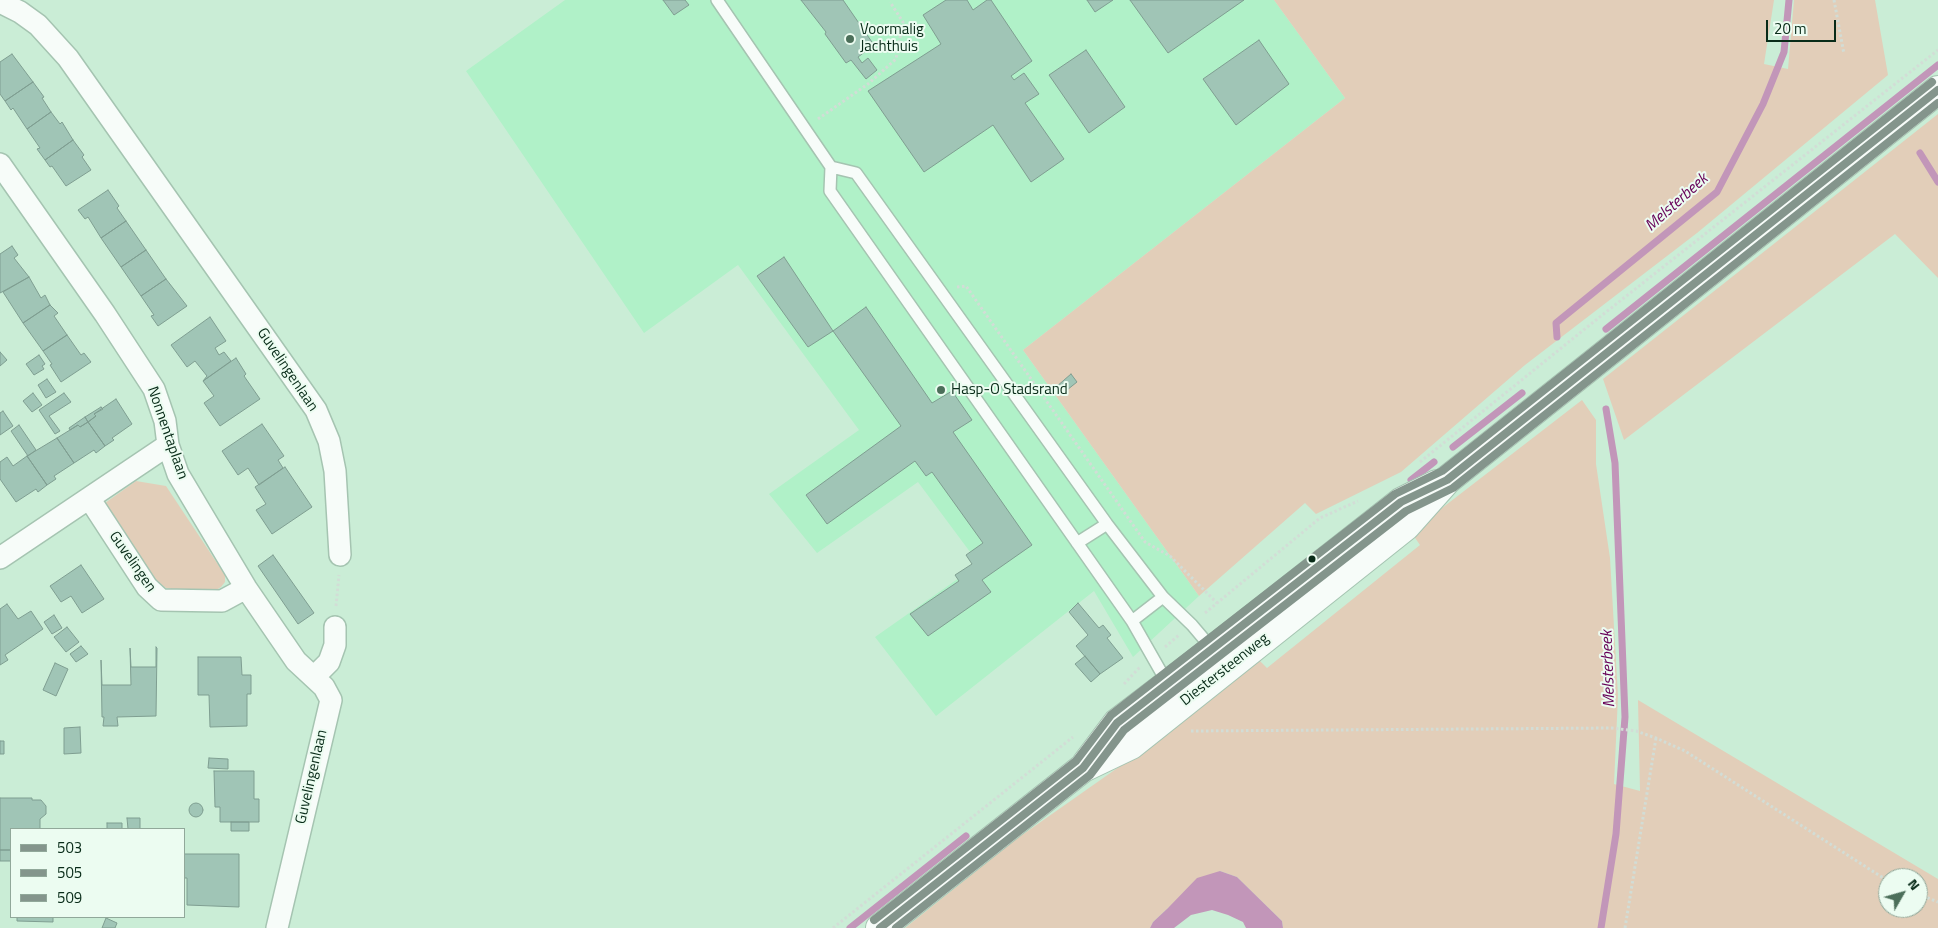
<!DOCTYPE html>
<style>
body{margin:0}
#map{position:relative;width:1938px;height:928px;overflow:hidden;background:#caedd6;font-family:"Titillium Web",sans-serif}
canvas{display:block}
.legend{position:absolute;left:10px;top:828px;width:175px;height:90px;box-sizing:border-box;background:#ecfcf1;border:1px solid #91a89a;margin:0;padding:6px 9px;list-style:none;font-size:15px;color:#082b18}
.legend li{display:flex;align-items:center;gap:10px;height:25px}
.legend b{width:25px;border:1px solid #91a89a}
.north{position:absolute;left:1878px;top:868px;width:50px;height:50px;box-sizing:border-box;background:#ecfcf1;border:1px solid #91a89a;border-radius:50%;rotate:52deg;font-size:14px;font-weight:700;line-height:20px;text-align:center;color:#082b18}
.north::after{content:'';display:block;margin:auto;width:18px;height:22px;background:#4c6f5a;clip-path:polygon(50% 0,100% 100%,50% 72%,0 100%)}
.scale{position:absolute;left:1766px;top:20px;width:70px;height:22px;box-sizing:border-box;border:2px solid #082b18;border-top:0;padding-left:6px;font-size:15px;line-height:18px;white-space:nowrap;color:#082b18;-webkit-text-stroke:4px #ecfcf1;paint-order:stroke}
</style>
<div id="map">
<canvas width="1938" height="928"></canvas>
<ul class="legend">
<li><b style="height:6px;background:#84958c"></b>503</li>
<li><b style="height:6px;background:#84958c"></b>505</li>
<li><b style="height:6px;background:#84958c"></b>509</li>
</ul>
<div class="north">N</div>
<div class="scale">20 m</div>
</div>
<script>
const ctx = document.querySelector('canvas').getContext('2d');
ctx.lineJoin = 'round';
function fillPath(path, color) {
  ctx.fillStyle = color;
  ctx.fill(path, 'evenodd');
}
function poly(rows) {
  const path = new Path2D();
  for (const r of rows) {
    if (r.length === 3) {
      path.moveTo(r[0] + r[2], r[1]);
      path.arc(r[0], r[1], r[2], 0, 2 * Math.PI);
      continue;
    }
    path.moveTo(r[0], r[1]);
    for (let i = 2; i < r.length; i += 2) path.lineTo(r[i], r[i + 1]);
  }
  return path;
}
function trace(path, color, width, dash) {
  ctx.strokeStyle = color;
  ctx.lineWidth = width;
  ctx.lineCap = dash ? 'butt' : 'round';
  ctx.setLineDash(dash || []);
  ctx.stroke(path);
}
function drawText(font, color, halo, rows, align = 'center') {
  ctx.font = font + ' "Titillium Web",sans-serif';
  ctx.lineWidth = 4;
  ctx.setLineDash([]);
  ctx.textBaseline = 'middle';
  ctx.strokeStyle = halo;
  ctx.fillStyle = color;
  for (const [text, x, y, turn = 0] of rows) {
    ctx.save();
    ctx.translate(x, y);
    ctx.rotate((+turn || 0) * Math.PI / 180);
    ctx.textAlign = isNaN(turn) ? turn : align;
    if (halo) ctx.strokeText(text, 0, 0);
    ctx.fillText(text, 0, 0);
    ctx.restore();
  }
}
fillPath(poly([
 [565,0,1274,0,1345,98,1023,350,1199,596,1133,657,1094,591,936,716,875,637,979,564,918,482,817,553,769,494,859,430,738,265,644,333,466,71]
]), '#b0f1c8');
fillPath(poly([
 [1274,0,1774,0,1764,64,1788,69,1794,0,1875,0,1888,75,1697,233,1525,365,1401,472,1316,514,1305,503,1199,596,1023,350,1345,98],
 [1938,114,1938,278,1895,234,1624,440,1603,379],
 [1582,400,1596,420,1596,464,1610,558,1618,696,1614,784,1640,791,1638,700,1938,879,1938,928,1283,928,1282,921,1237,877,1220,871,1168,908,1153,922,1150,928,905,928,1015,840,1153,743,1255,656,1267,668,1420,545,1411,532],
 [1888,878,1918,878,1918,908,1888,908],
 [136,481,166,486,225,575,225,582,221,587,213,592,193,593,166,588,153,578,105,503]
]), '#e2ceb9');
fillPath(poly([
 [1220,871,1237,877,1282,921,1283,928,1246,928,1243,922,1228,915,1212,910,1191,915,1174,928,1150,928,1153,922,1168,908,1197,878]
]), '#c296b9');
trace(poly([
 [1920,153,1938,182],
 [1606,329,1938,65],
 [1557,337,1556,323,1717,192,1763,104,1784,52,1789,0],
 [1453,447,1522,393],
 [1411,480,1434,462],
 [850,928,966,836],
 [1601,928,1616,834,1625,717,1615,463,1606,409]
]), '#c296b9', 7);
const building = poly([
 [663,0,685,0,689,5,674,15,663,0],
 [801,0,843,0,874,45,858,57,862,63,868,58,877,70,866,79,851,60,846,63,825,34,826,32,801,0],
 [946,0,967,0,973,10,987,0,991,0,1032,61,1011,76,1014,80,1024,73,1039,94,1025,103,1064,159,1031,182,993,125,924,172,868,91,941,44,923,15,946,0],
 [1087,0,1113,0,1095,12,1087,0],
 [1130,0,1244,0,1168,53,1130,0],
 [1259,40,1289,84,1236,125,1203,79,1259,40],
 [1086,50,1125,107,1089,133,1049,75,1086,50],
 [12,54,33,82,5,101,0,94,0,62,12,54],
 [33,82,44,97,42,98,51,112,27,129,13,108,11,110,5,101,33,82],
 [51,112,60,124,62,122,73,140,45,160,37,149,40,148,27,129,51,112],
 [73,140,84,155,82,157,91,170,66,186,52,166,50,167,45,160,73,140],
 [108,190,119,206,117,208,126,221,101,238,88,217,85,219,78,210,108,190],
 [126,221,146,250,121,267,101,238,126,221],
 [12,246,18,255,14,258,29,277,0,293,0,254,12,246],
 [146,250,166,279,141,296,121,267,146,250],
 [784,257,833,331,808,347,757,276,784,257],
 [29,277,41,298,45,295,50,305,23,323,3,292,29,277],
 [166,279,187,306,158,326,151,316,154,315,141,296,166,279],
 [50,305,58,313,54,316,67,335,43,351,23,323,50,305],
 [866,307,932,403,952,391,972,420,953,432,1032,545,982,580,991,592,928,636,910,614,959,581,955,575,972,564,966,555,983,543,932,472,926,476,915,461,827,524,806,495,901,426,833,331,866,307],
 [210,317,226,341,215,348,219,355,224,352,231,361,203,381,207,376,195,361,187,367,171,345,210,317],
 [67,335,81,355,84,353,91,362,61,382,50,365,52,364,43,351,67,335],
 [0,352,7,360,0,366,0,352],
 [39,355,45,364,42,366,44,369,34,375,26,364,39,355],
 [236,358,246,374,244,376,260,399,220,426,204,403,214,396,203,381,236,358],
 [1071,374,1077,382,1062,394,1056,387,1071,374],
 [47,379,56,392,46,398,38,385,47,379],
 [33,393,42,405,32,412,23,401,33,393],
 [64,393,71,402,49,416,60,431,55,434,39,410,64,393],
 [116,399,132,424,112,438,114,440,105,446,88,422,96,416,94,414,116,399],
 [101,407,103,409,94,414,96,416,88,422,85,417,101,407],
 [3,411,13,426,0,435,0,413,3,411],
 [85,417,88,422,80,427,78,425,70,430,69,428,85,417],
 [88,422,105,446,96,453,94,450,74,463,57,438,78,425,80,427,88,422],
 [262,424,284,456,278,460,283,468,259,485,248,468,238,475,222,451,262,424],
 [19,425,36,450,28,456,11,431,19,425],
 [57,438,74,463,54,476,56,479,47,485,27,456,57,438],
 [27,456,47,485,38,492,36,489,16,502,0,479,0,462,7,457,13,466,27,456],
 [285,467,312,507,272,534,256,510,266,504,255,487,285,467],
 [273,555,314,613,298,624,258,566,273,555],
 [81,565,104,599,82,613,71,596,61,602,50,586,81,565],
 [1078,603,1099,628,1103,625,1111,635,1107,638,1123,658,1100,674,1076,646,1088,635,1069,612,1078,603],
 [7,604,18,619,31,611,43,629,5,655,8,660,0,665,0,609,7,604],
 [54,615,62,628,52,634,44,622,54,615],
 [67,627,79,642,66,652,54,637,67,627],
 [81,646,88,654,76,662,70,654,81,646],
 [156,647,157,648,156,716,117,717,118,726,103,726,104,717,102,717,101,660,102,685,131,685,130,648,131,667,156,667,156,647],
 [1085,656,1100,674,1091,682,1075,664,1085,656],
 [198,657,241,657,242,675,251,675,251,694,247,694,247,726,210,727,209,695,198,695,198,657],
 [55,663,68,669,56,696,43,690,55,663],
 [80,727,81,753,64,754,64,728,80,727],
 [0,741,4,741,4,754,0,754,0,741],
 [209,758,228,759,228,769,208,768,209,758],
 [214,771,254,771,254,799,259,799,259,822,220,822,220,807,215,807,214,771],
 [0,798,32,798,32,800,41,800,46,806,46,814,40,819,40,829,11,829,11,850,0,850,0,798],
 [196,810,7],
 [127,818,140,818,140,829,128,829,127,818],
 [231,822,249,822,249,831,231,831,231,822],
 [107,823,122,823,122,829,107,829,107,823],
 [0,850,11,850,11,861,0,861,0,850],
 [184,854,239,854,239,907,187,905,187,878,184,878,184,854],
 [17,917,53,917,53,922,17,921,17,917],
 [106,918,117,923,115,928,102,928,106,918]
]);
fillPath(building, '#a0c5b6');
trace(building, '#7f9e91', 1);
const lane = poly([
 [717,0,831,167,856,173,1107,524,1163,597,1192,625,1214,651],
 [831,167,830,191,1132,621,1169,686],
 [1077,543,1107,524],
 [1132,621,1163,597]
]);
const street = poly([
 [0,2,20,12,38,25,68,58,316,410,329,441,335,471,340,555],
 [0,164,105,314,154,389,165,421,168,445,178,474,246,588,296,661,324,687,331,700,277,928],
 [89,498,147,587,161,600,222,601,246,588],
 [0,558,168,445],
 [314,677,329,662,335,645,335,627]
]);
const secondary = poly([
 [1086,764,1117,723,1213,650,1401,502,1437,484],
 [880,928,1083,768,1131,745,1406,526,1447,480,1938,90]
]);
trace(lane, '#a5c4b1', 14);
trace(street, '#a5c4b1', 24);
trace(secondary, '#a5c4b1', 30);
trace(poly([
 [1834,0,1844,54],
 [818,119,868,84,896,59,903,22,890,2],
 [957,287,966,286,1145,542,1170,556,1217,603],
 [1420,462,1596,320,1938,50],
 [336,606,339,575],
 [1205,613,1320,518,1358,501],
 [1165,647,1179,635],
 [1124,684,1140,667],
 [1191,731,1612,728,1636,731,1656,738,1685,751,1888,881],
 [1918,894,1938,902],
 [833,928,1073,737],
 [1625,928,1656,738]
]), '#d2ddd6', 3, [2.5, 2.5]);
trace(lane, '#f7fcf9', 11);
trace(street, '#f7fcf9', 21);
trace(secondary, '#f7fcf9', 28);
trace(poly([
 [880,928,1083,768,1117,723,1401,502,1447,480,1938,90]
]), '#84958c', 8);
trace(poly([
 [896,928,1090,775,1124,730,1406,511,1453,488,1938,103]
]), '#84958c', 8);
trace(poly([
 [874,920,1076,761,1111,715,1395,494,1442,471,1932,82]
]), '#84958c', 8);
for (const [x, y, r, color] of [
 [850,39,5,"#4c6f5a"],
 [941,390,5,"#4c6f5a"],
 [1312,559,4.5,"#082b18"]
]) {
  const dot = new Path2D();
  dot.arc(x, y, r, 0, 2 * Math.PI);
  ctx.fillStyle = color;
  ctx.fill(dot);
  trace(dot, '#ecfcf1', 2);
}
drawText('15px', '#082b18', '#ecfcf1', [
 ["Voormalig",860,30],
 ["Jachthuis",860,47],
 ["Hasp-O Stadsrand",951,390]
], 'left');
drawText('15px', '#082b18', '#ecfcf1', [
 ["Guvelingenlaan",287,370,56],
 ["Nonnentaplaan",167,433,71],
 ["Guvelingen",132,562,55],
 ["Diestersteenweg",1225,670,-38],
 ["Guvelingenlaan",312,777,-77]
]);
drawText('italic 16px', '#670058', '#ecfcf1', [
 ["Melsterbeek",1677,203,-42],
 ["Melsterbeek",1609,669,-92]
]);
</script>
